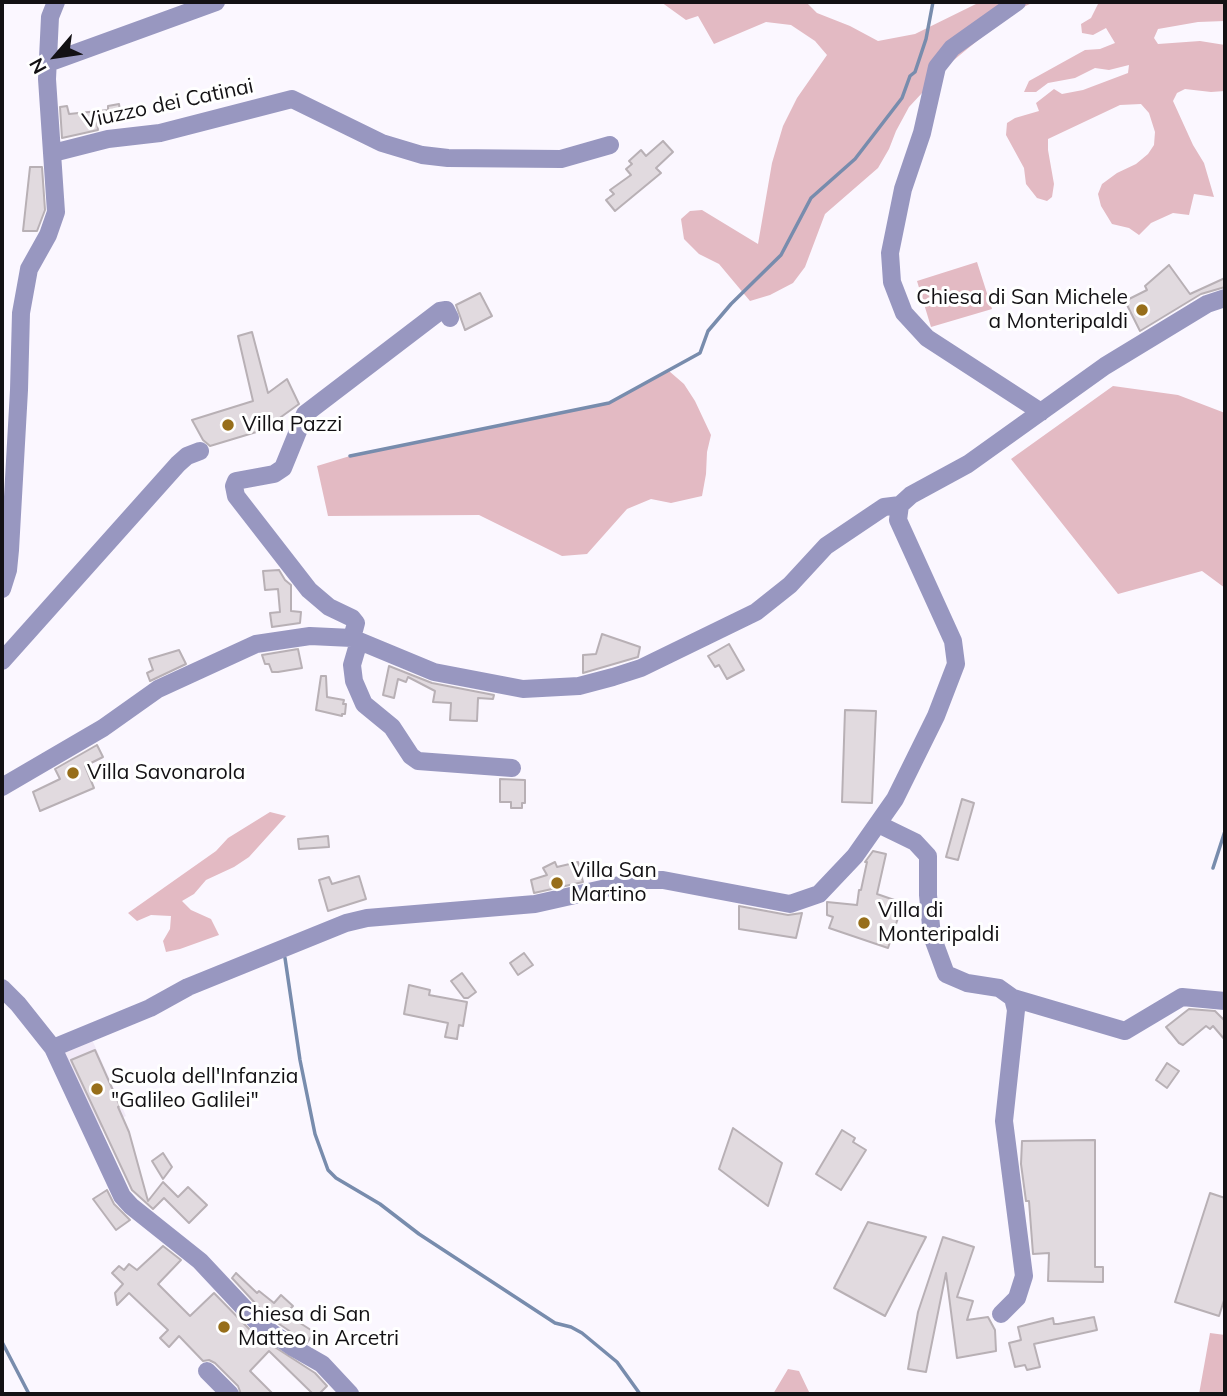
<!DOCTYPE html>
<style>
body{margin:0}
#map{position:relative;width:1227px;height:1396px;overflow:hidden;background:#fbf7ff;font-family:Mulish,sans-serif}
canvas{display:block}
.frame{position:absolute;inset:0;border:4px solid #131114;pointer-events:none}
.north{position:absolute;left:21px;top:21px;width:70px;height:70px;-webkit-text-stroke:5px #fff;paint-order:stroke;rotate:241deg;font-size:19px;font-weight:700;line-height:28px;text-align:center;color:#131114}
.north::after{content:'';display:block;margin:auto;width:24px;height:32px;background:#131114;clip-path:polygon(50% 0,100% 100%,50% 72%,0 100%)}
</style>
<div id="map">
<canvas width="1227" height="1396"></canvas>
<div class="frame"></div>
<div class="north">N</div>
</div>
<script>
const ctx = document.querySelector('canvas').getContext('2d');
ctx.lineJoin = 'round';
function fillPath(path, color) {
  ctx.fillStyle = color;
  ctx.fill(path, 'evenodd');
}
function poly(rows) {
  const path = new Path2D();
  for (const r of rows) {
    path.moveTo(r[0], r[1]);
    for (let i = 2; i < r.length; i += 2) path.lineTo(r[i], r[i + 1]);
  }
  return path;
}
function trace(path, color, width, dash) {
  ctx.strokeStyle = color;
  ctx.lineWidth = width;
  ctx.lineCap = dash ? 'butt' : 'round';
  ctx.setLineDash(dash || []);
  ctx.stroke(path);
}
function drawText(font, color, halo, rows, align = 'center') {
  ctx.font = font + ' Mulish,sans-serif';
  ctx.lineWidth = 6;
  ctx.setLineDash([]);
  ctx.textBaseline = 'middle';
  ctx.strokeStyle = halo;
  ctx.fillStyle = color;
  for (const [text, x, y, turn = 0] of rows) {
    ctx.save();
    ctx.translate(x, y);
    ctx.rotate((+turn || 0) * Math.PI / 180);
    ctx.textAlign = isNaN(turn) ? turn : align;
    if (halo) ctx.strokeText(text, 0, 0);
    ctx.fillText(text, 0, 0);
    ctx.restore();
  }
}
fillPath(poly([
 [90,1035,126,1116,98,1129,62,1048]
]), '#f2eaf8');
fillPath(poly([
 [661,2,806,2,817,13,850,26,878,41,915,34,980,2,1034,2,1011,13,949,64,909,107,896,131,889,149,878,168,825,214,805,267,793,283,770,295,750,301,719,264,699,254,684,239,681,219,690,211,702,210,758,244,772,163,783,126,797,98,827,55,815,41,791,25,766,22,714,44,698,16,686,20],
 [1099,2,1225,2,1225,21,1198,22,1158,29,1154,38,1158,44,1200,41,1225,45,1225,91,1211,92,1185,89,1177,93,1173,101,1193,145,1204,163,1214,197,1194,194,1189,215,1173,213,1151,223,1139,235,1129,228,1112,224,1101,206,1098,194,1102,184,1117,173,1136,164,1148,154,1154,145,1155,132,1149,113,1141,104,1120,105,1048,139,1048,150,1054,184,1052,197,1047,201,1037,198,1026,184,1024,168,1006,135,1007,123,1015,118,1039,111,1036,103,1054,89,1062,94,1083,90,1128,73,1129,65,1109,70,1095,68,1075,78,1048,83,1036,92,1024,92,1029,81,1085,50,1100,49,1115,43,1106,28,1093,35,1082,33,1081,24,1091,18],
 [977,262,992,309,931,327,917,281],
 [669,371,684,384,695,401,711,435,707,452,706,474,702,496,671,503,651,499,627,509,587,554,562,556,479,515,328,516,317,466,350,456,609,403],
 [1113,386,1178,395,1225,413,1225,588,1202,571,1118,594,1011,459],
 [270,812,286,816,249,857,234,867,206,880,194,894,182,901,191,910,211,919,219,935,180,949,166,952,163,941,170,929,171,916,151,915,137,921,128,913,216,851,228,838],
 [1210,1333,1225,1335,1225,1394,1199,1394],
 [788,1369,799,1371,810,1394,773,1394]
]), '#e3bac3');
trace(poly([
 [350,456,609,403,700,353,708,331,731,304,781,255,811,198,855,159,902,98,910,76,915,72,926,39,933,2],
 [1213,868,1225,831],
 [285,958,300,1060,315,1134,328,1170,336,1178,380,1204,419,1234,555,1323,571,1327,582,1333,617,1362,640,1394],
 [2,1342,29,1394]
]), '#788cad', 3.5);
const building = poly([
 [119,104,121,118,97,123,98,130,62,138,60,107,67,106,69,114,108,110,108,106,119,104],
 [663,141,673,152,656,168,661,173,615,211,606,200,614,194,610,190,631,175,626,169,632,164,629,161,641,150,646,156,663,141],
 [30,167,42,167,45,210,37,231,23,231,30,167],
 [1169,265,1190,294,1225,278,1225,287,1201,294,1140,331,1125,301,1147,290,1145,286,1169,265],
 [480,293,492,316,465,330,456,305,480,293],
 [252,332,268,393,287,379,299,404,263,430,210,446,203,440,192,420,253,401,238,336,252,332],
 [279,570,285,580,291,585,291,611,301,612,300,623,272,627,270,613,280,612,278,589,265,590,263,571,279,570],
 [602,634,640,647,638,657,583,673,583,655,596,654,602,634],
 [729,644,744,670,727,679,719,665,715,667,708,656,729,644],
 [298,649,302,668,278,672,272,672,269,664,265,664,262,655,298,649],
 [179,650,186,664,150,681,147,673,153,670,149,659,179,650],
 [389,666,432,683,494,695,493,699,478,698,477,721,450,720,451,703,433,702,435,691,408,677,406,682,398,679,394,698,383,695,389,666],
 [321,676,326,676,327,697,344,700,343,704,346,704,345,714,342,714,342,716,316,710,321,676],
 [845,710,876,711,872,803,842,802,845,710],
 [97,745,103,757,85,766,94,788,40,811,33,792,60,779,55,769,97,745],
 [500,779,525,780,525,803,522,803,522,808,511,808,511,802,500,802,500,779],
 [962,799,974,803,958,860,946,857,962,799],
 [328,836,329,847,299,849,298,839,328,836],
 [873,851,886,854,877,894,903,903,888,948,829,928,833,917,827,915,827,902,857,905,859,890,861,890,867,862,865,862,873,851],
 [555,862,557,867,578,862,583,882,534,893,531,880,547,875,543,868,555,862],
 [359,876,366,899,328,911,319,880,329,877,332,884,359,876],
 [739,906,788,915,802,913,796,938,739,929,739,906],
 [524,953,533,965,518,975,510,963,524,953],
 [462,973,476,992,468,998,464,998,451,981,462,973],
 [409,985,430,990,429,995,467,1002,463,1026,459,1025,457,1039,445,1037,448,1023,404,1014,409,985],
 [1189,1009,1215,1011,1225,1021,1225,1040,1213,1026,1210,1029,1206,1026,1183,1045,1179,1043,1166,1027,1189,1009],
 [95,1050,120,1106,118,1107,129,1132,148,1201,163,1182,178,1197,188,1187,207,1205,189,1223,164,1198,153,1209,132,1190,71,1060,95,1050],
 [1167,1063,1179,1071,1167,1088,1156,1080,1167,1063],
 [733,1128,782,1163,768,1206,719,1169,733,1128],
 [842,1130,855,1138,853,1142,866,1150,841,1190,816,1174,842,1130],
 [1095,1140,1095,1267,1103,1267,1103,1282,1048,1281,1049,1253,1033,1254,1029,1201,1026,1201,1021,1164,1022,1141,1095,1140],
 [163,1153,172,1167,163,1179,152,1161,163,1153],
 [107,1190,114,1204,130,1220,116,1230,93,1199,107,1190],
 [1210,1193,1225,1198,1225,1297,1219,1316,1175,1302,1210,1193],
 [868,1222,926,1237,885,1316,834,1288,868,1222],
 [943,1237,974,1247,957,1297,973,1301,967,1320,988,1317,995,1330,996,1351,957,1358,946,1273,926,1372,908,1369,918,1312,943,1237],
 [163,1246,181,1260,158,1284,190,1316,214,1293,253,1333,315,1373,327,1386,319,1394,313,1394,269,1351,250,1371,273,1394,241,1394,238,1386,215,1363,209,1360,203,1361,179,1336,169,1347,160,1338,168,1330,129,1293,117,1305,115,1293,123,1284,112,1273,119,1266,124,1270,129,1264,137,1270,163,1246],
 [236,1273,257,1293,259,1291,274,1303,281,1295,293,1306,290,1309,304,1317,300,1323,314,1332,307,1343,266,1315,232,1278,236,1273],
 [1094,1317,1097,1330,1034,1344,1040,1367,1027,1370,1025,1365,1015,1367,1009,1343,1021,1340,1018,1327,1053,1318,1054,1324,1058,1324,1094,1317]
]);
fillPath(building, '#e1dadf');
trace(building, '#b8b0b5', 2);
trace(poly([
 [1017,2,952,48,937,67,922,133,903,189,890,253,892,282,904,313,927,338,1041,412],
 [48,63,216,2],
 [53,153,108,139,160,133,292,99,382,143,422,155,448,158,561,159,610,145],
 [2,589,8,570,10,550,19,390,21,313,29,269,48,235,56,212,47,79,50,17,56,2],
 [352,638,356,623,352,618,329,607,309,590,236,496,234,486,236,481,274,474,283,468,305,414,440,311,446,310,450,318],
 [359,641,352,665,354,681,364,704,392,727,411,756,418,761,512,768],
 [2,661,178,464,187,456,200,451],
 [2,787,103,728,158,689,256,644,310,636,352,638,434,672,523,689,579,686,613,677,641,668,756,612,790,585,826,546,884,507,900,505],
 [878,824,915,842,928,856,928,895,932,936,946,974,967,983,999,988,1013,998,1016,1010,1004,1121,1024,1276,1017,1298,1001,1314],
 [2,988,18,1004,53,1048,122,1196,131,1206,200,1261,259,1324,294,1348,322,1364,350,1394],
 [1013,998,1125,1031,1182,997,1225,1001],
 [53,1048,150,1008,188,987,346,923,367,918,535,904,642,880,663,880,790,904,819,894,855,856,895,799,936,716,956,664,953,641,898,520,900,505,911,495,968,464,1105,366,1207,304,1225,298],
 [207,1371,230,1394]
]), '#9897c0', 18);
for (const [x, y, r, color] of [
 [1142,310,7,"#976e1a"],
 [228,425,7,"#976e1a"],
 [73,773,7,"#976e1a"],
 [557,883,7,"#976e1a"],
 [864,923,7,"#976e1a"],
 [97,1089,7,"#976e1a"],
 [224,1327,7,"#976e1a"]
]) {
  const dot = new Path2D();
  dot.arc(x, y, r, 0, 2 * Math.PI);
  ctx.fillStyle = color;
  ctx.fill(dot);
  trace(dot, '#fff', 2.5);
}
drawText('21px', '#131114', '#fff', [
 ["Viuzzo dei Catinai",168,104,-12]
]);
drawText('21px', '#131114', '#fff', [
 ["Chiesa di San Michele",1128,298,"right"],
 ["a Monteripaldi",1128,322,"right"],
 ["Villa Pazzi",242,425],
 ["Villa Savonarola",87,773],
 ["Villa San",571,871],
 ["Martino",571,895],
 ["Villa di",878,911],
 ["Monteripaldi",878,935],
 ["Scuola dell'Infanzia",111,1077],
 ["\"Galileo Galilei\"",111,1101],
 ["Chiesa di San",238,1315],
 ["Matteo in Arcetri",238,1339]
], 'left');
</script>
